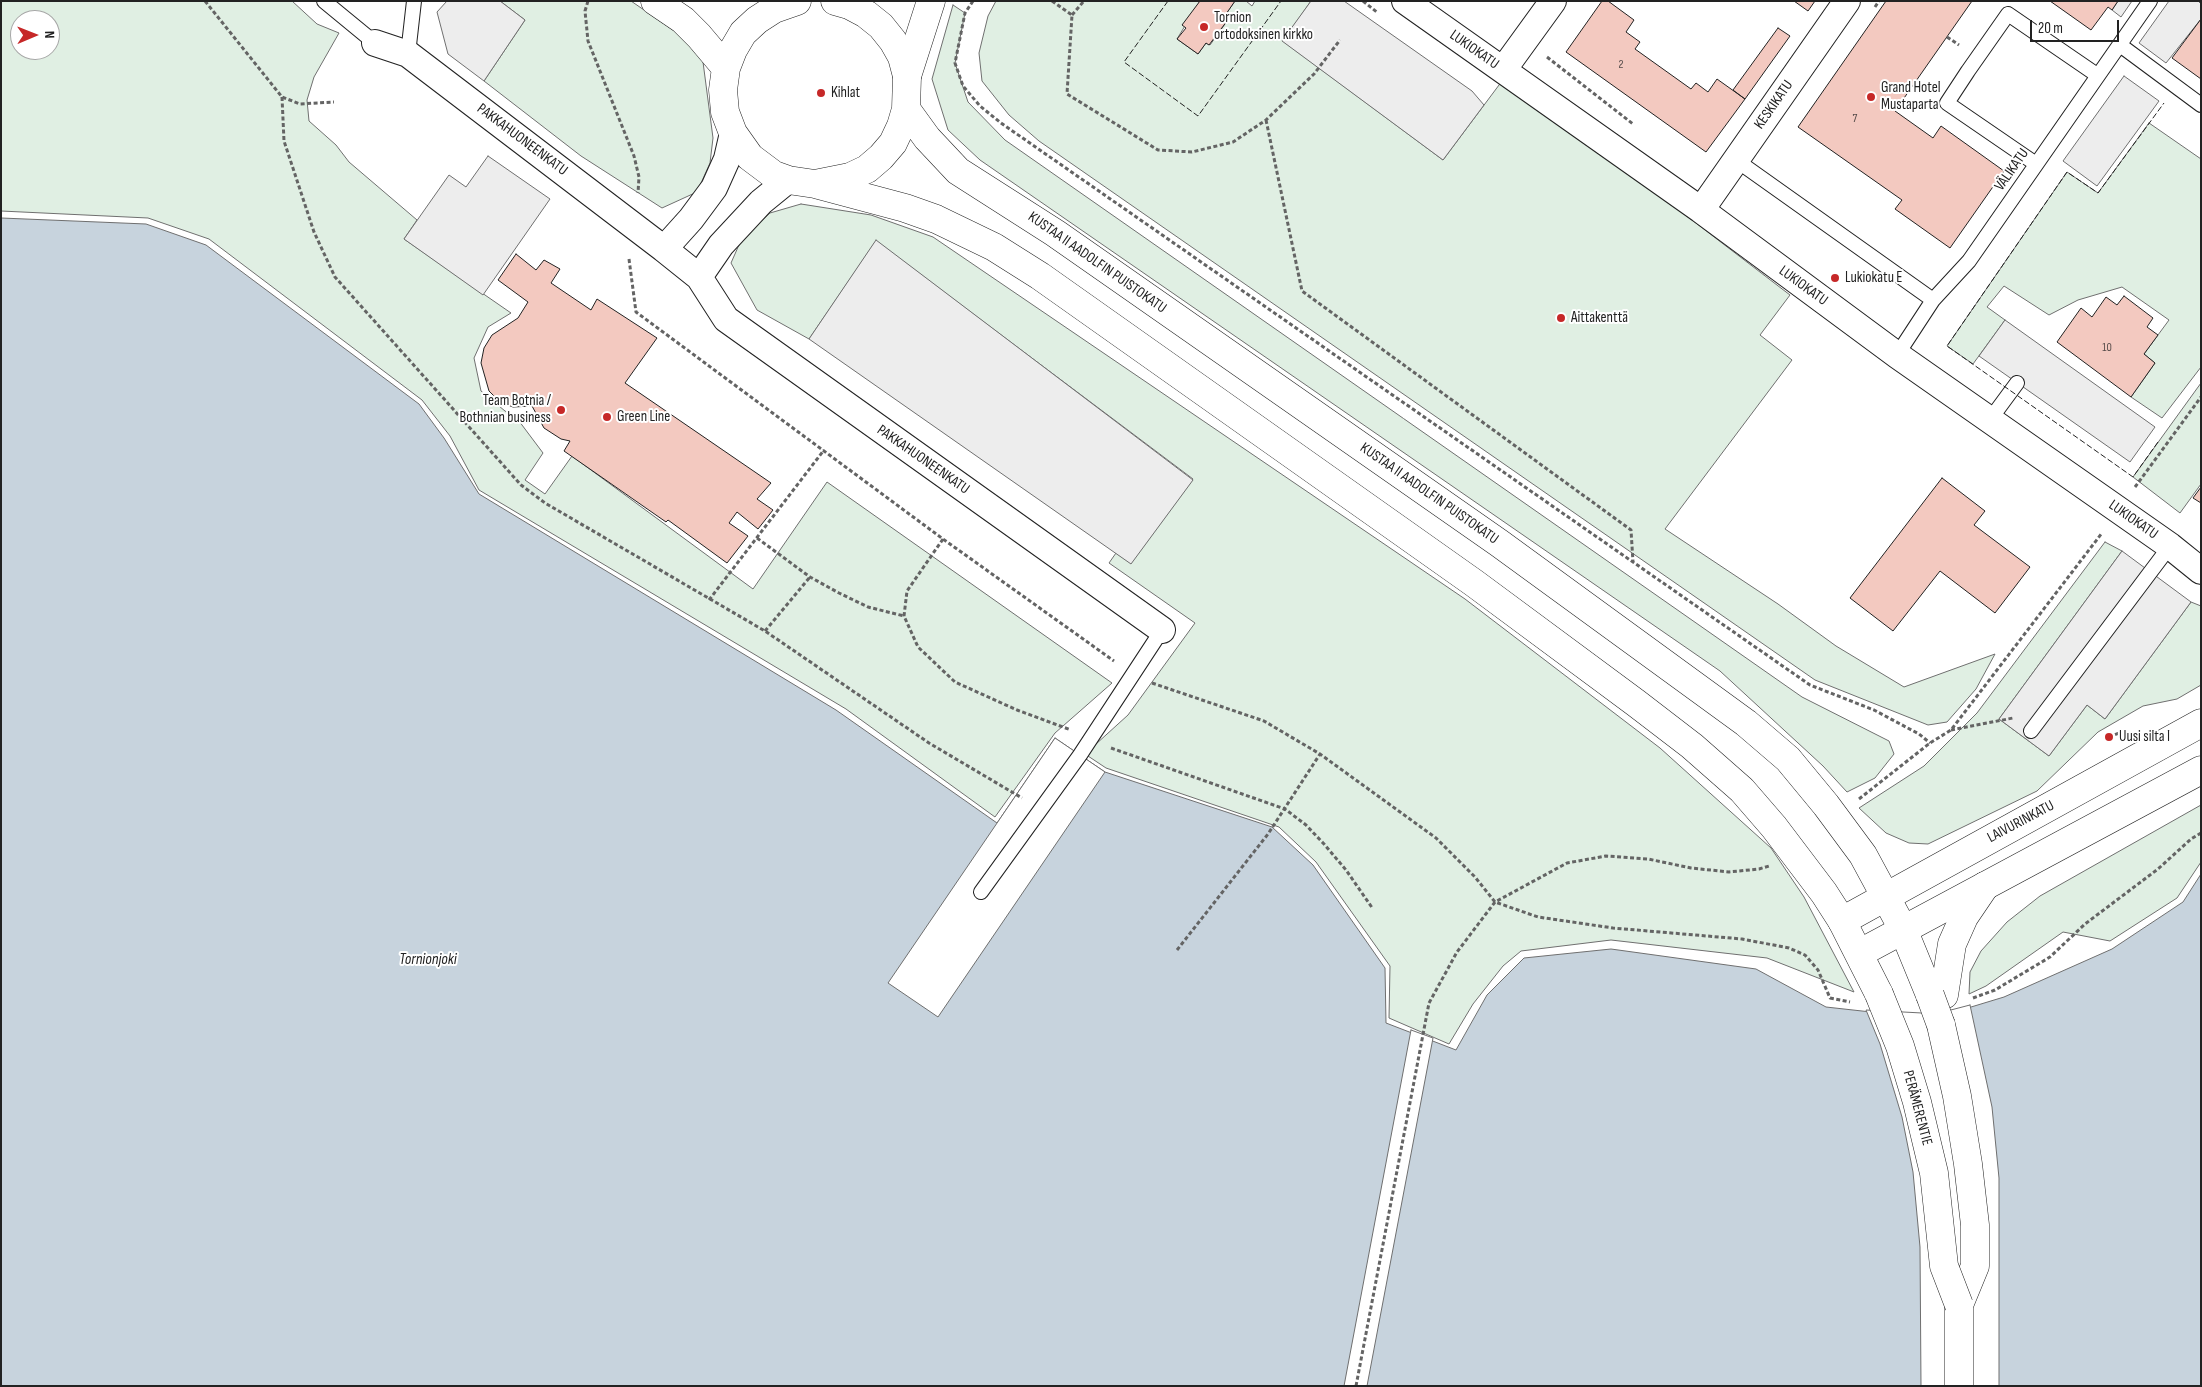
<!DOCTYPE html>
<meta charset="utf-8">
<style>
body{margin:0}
#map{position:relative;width:2202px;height:1387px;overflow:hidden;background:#fff;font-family:"Sofia Sans Condensed",sans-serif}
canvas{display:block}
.frame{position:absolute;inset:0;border:2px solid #222;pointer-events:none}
.north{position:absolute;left:10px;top:10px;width:50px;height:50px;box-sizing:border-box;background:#fff;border:1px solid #a7a7a7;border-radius:50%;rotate:89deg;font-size:14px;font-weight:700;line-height:20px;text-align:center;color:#222}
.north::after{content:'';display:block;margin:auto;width:18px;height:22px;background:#c62828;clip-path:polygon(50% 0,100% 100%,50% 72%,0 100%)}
.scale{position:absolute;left:2030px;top:20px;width:89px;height:22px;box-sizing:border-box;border:2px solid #222;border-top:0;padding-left:6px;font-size:15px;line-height:18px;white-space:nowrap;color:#222;-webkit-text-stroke:4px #fff;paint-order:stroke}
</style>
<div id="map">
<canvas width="2202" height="1387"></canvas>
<div class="frame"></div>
<div class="north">N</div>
<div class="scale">20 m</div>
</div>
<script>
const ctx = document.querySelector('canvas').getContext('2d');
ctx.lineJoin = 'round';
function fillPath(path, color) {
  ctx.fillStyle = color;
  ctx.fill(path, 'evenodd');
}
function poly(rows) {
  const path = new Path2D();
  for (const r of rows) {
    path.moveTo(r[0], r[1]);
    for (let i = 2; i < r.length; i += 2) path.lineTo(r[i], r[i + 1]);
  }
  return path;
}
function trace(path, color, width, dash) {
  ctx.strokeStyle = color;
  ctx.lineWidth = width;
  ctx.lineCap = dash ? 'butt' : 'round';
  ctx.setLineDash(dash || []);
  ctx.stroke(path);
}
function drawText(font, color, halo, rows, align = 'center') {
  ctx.font = font + ' "Sofia Sans Condensed",sans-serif';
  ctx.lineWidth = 4;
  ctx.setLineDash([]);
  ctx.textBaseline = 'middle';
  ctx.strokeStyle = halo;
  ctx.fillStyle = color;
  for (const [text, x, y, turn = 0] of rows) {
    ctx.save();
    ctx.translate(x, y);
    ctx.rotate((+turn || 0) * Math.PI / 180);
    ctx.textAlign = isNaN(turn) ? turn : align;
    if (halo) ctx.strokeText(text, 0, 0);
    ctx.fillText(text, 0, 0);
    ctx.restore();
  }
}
const green = poly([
 [1,1,292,1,317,24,339,33,314,77,307,100,309,121,336,145,349,162,417,220,404,239,511,313,488,327,474,358,481,391,505,411,516,417,543,453,525,480,545,494,572,456,753,589,827,482,1112,683,1055,733,995,817,846,709,479,490,450,436,422,400,209,239,148,218,1,211,1,1],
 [20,20,50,20,50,50,20,50,20,20],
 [500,1,631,1,686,39,703,62,713,138,710,163,697,192,662,208,581,156,484,81,525,20,500,1],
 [996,1,1200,1,1177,39,1198,54,1206,43,1210,45,1230,17,1226,14,1235,1,1246,1,1252,6,1255,1,1311,1,1283,41,1443,160,1505,77,1790,295,1760,335,1792,360,1665,529,1778,604,1836,646,1904,687,1995,654,1976,689,1947,722,1928,725,1815,680,1039,141,1009,115,982,81,979,53,988,16,996,1],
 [953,5,965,13,955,63,968,102,1005,140,1802,697,1889,741,1894,754,1875,778,1847,792,1823,766,1720,671,980,160,948,130,932,79,953,5],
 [2149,123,2201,159,2201,367,2162,418,2131,397,2155,363,2144,354,2169,320,2122,287,2078,300,2049,315,2004,286,1987,307,2005,320,1973,364,1947,346,2067,172,2098,193,2149,123],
 [801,204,871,215,933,237,1465,599,1660,748,1771,848,1804,897,1854,992,1767,958,1611,940,1521,951,1503,966,1473,1004,1449,1044,1389,1018,1390,966,1316,862,1279,827,1106,768,1085,754,1128,715,1195,623,1109,563,1116,553,1131,563,1193,479,876,241,809,339,757,310,731,263,742,238,770,213,801,204],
 [2201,383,2201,484,2180,513,2133,477,2201,383],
 [2105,542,2122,551,1999,719,2049,756,2087,705,2105,719,2191,602,2201,606,2201,685,2177,699,2143,706,2098,732,2037,791,1928,844,1909,843,1886,833,1859,808,1924,766,1977,713,2105,542],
 [2201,805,2201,862,2177,898,2110,941,2063,932,1986,986,1969,994,1970,972,1981,951,2007,922,2040,896,2201,805]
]);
fillPath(green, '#e0efe3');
trace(green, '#6f6f6f', 1);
const parking = poly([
 [447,1,500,1,525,20,484,81,448,54,437,12,447,1],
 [1311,1,1344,1,1472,91,1484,105,1443,160,1282,41,1311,1],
 [2118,1,2132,1,2121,17,2112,10,2118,1],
 [2169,1,2198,1,2201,3,2201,19,2166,63,2139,43,2169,1],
 [2124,76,2159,101,2097,186,2063,161,2124,76],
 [488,156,550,199,483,295,404,239,449,175,466,187,488,156],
 [876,240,1193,480,1131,564,809,339,876,240],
 [2005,320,2155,427,2130,462,1979,356,2005,320],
 [2122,551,2191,602,2105,719,2087,705,2049,756,1999,719,2122,551]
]);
fillPath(parking, '#ededed');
trace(parking, '#6f6f6f', 1);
const water = poly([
 [1,218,146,224,206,245,419,404,444,438,479,494,836,710,997,823,1055,738,1105,772,1272,827,1313,865,1385,968,1386,1023,1456,1050,1487,995,1524,958,1611,949,1756,969,1826,1007,1898,1015,1948,1014,2004,997,2112,949,2183,902,2201,874,2201,1386,1,1386,1,218]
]);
fillPath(water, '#c7d3dd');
trace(water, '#6f6f6f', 1);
const pier = poly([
 [1055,738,1105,772,938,1017,888,983,1055,738],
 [1970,1005,1992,1107,1999,1178,1999,1386,1921,1386,1920,1247,1913,1172,1902,1117,1880,1044,1866,1010,1922,1013,1947,1011,1970,1005],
 [1411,1030,1433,1038,1367,1386,1344,1386,1411,1030]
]);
fillPath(pier, '#fff');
trace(pier, '#6f6f6f', 1);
const building = poly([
 [1200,1,1235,1,1226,14,1230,17,1209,45,1206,43,1198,54,1177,39,1186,28,1182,25,1200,1],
 [1602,1,1608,1,1634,20,1626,32,1640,42,1635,49,1691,89,1696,83,1708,92,1717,79,1745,99,1706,152,1566,52,1602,1],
 [1794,1,1815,1,1808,11,1794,1],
 [1886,1,1972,1,1895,111,1933,138,1941,126,2004,171,1950,248,1895,209,1902,200,1798,127,1886,1],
 [2050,1,2118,1,2112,10,2108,7,2091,30,2050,1],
 [2201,19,2201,79,2172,58,2201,19],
 [1778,28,1790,36,1745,99,1733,90,1778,28],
 [516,254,536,270,544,260,560,269,551,283,591,310,597,299,657,338,625,383,771,483,757,499,773,510,758,529,737,512,729,523,748,536,727,563,668,520,666,522,564,451,570,441,561,439,544,428,532,406,513,407,500,402,489,391,481,363,484,348,492,335,518,318,528,302,498,280,516,254],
 [2124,296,2153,318,2147,327,2158,335,2144,354,2155,363,2131,397,2057,342,2081,308,2092,317,2106,297,2117,305,2124,296],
 [1942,478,1985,511,1974,525,2030,567,1995,613,1940,571,1893,631,1850,598,1942,478],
 [2201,487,2201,503,2193,498,2201,487]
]);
fillPath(building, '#f3c9c0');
trace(building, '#222', 1);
const service = poly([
 [324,1,375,43],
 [2120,45,2201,105],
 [408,54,414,1],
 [1736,160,1933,300],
 [2036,164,1947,103,1968,71,2008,14,2097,75],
 [1897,355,1933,300,1969,261,2150,1],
 [1989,421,2017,383],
 [2031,731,2170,546],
 [981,892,1080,755,1162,630]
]);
const minor = poly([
 [1405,1,1701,210,1897,355,2170,546,2201,571],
 [375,43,408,54,664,249,699,277,726,319,1162,630],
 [1503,70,1553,1],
 [1701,210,1847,1],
 [664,249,691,219,714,188,727,159,733,133],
 [699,277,721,245,761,202,788,180]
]);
const tertiary = poly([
 [907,76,931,1],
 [1842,921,2201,723],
 [1860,953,2201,770]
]);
const trunk = poly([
 [655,1,683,20,699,36,726,68],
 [797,1,774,9,757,20,743,33,733,50,726,68,723,90,725,112,733,133,750,157,774,175,788,180,815,184,850,177,867,169,881,157,893,143,901,126,906,109,907,76,902,57,893,41,881,26,866,14,849,5,835,1],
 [906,109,927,138,958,171,1055,233,1499,543,1746,723,1788,759,1826,805,1863,855,1903,929,1930,995],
 [815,184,905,208,936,219,994,247,1040,276,1474,583,1636,703,1692,746,1742,790,1774,827,1824,893,1842,921,1879,994],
 [1944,995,1952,944,1964,917,1985,886],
 [1941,1025,1957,1096,1968,1164,1975,1225,1975,1266,1959,1305,1959,1386]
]);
trace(service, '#222', 16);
trace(minor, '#222', 28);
trace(tertiary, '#222', 29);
trace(trunk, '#222', 29);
trace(poly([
 [205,1,282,97,300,104,334,102],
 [588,1,585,11,588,41,634,156,639,177,638,193],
 [973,1,965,13,955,63,963,86,980,106,1001,123,1810,685,1874,710,1919,734,1930,743],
 [1052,1,1072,15,1067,94,1158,150,1192,152,1233,142,1266,120,1314,74,1340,40],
 [1363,1,1378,13],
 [1875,7,1879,1],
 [1072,15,1084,1],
 [1947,37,1959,45],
 [1547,57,1633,124],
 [282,97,284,141,314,232,335,277,521,485,545,503,765,631,929,743,1022,798],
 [1266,120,1302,291,1631,530,1633,562],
 [629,259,636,312,943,539,1114,661],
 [2135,487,2201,397],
 [757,538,810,577,839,593,868,607,904,616],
 [943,539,907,591,904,616,918,647,955,682,1017,710,1071,730],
 [709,600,824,450],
 [765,631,810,577],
 [1152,683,1264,721,1320,754,1436,838,1475,877,1495,902,1538,917,1613,928,1742,939,1789,948,1805,955,1818,970,1830,998,1850,1002],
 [1951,730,2013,718],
 [2109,737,2119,733],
 [1111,748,1285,809,1306,825,1324,844,1346,870,1373,909],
 [1859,799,1930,743,1951,730,2102,533],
 [1177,950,1268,834,1320,754],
 [1973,998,1995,990,2050,957,2085,924,2158,869,2191,839,2201,833],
 [1356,1386,1429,1003,1457,952,1495,902,1567,863,1606,856,1648,859,1691,868,1729,872,1759,869,1769,866]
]), '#646464', 3, [4, 2.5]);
trace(service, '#fff', 14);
trace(minor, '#fff', 26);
trace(tertiary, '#fff', 28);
trace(trunk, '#fff', 28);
const trunkBridge = poly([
 [1879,994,1900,1046,1917,1102,1934,1173,1944,1266,1959,1305],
 [1930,995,1941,1025]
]);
trace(trunkBridge, '#222', 29, []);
trace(trunkBridge, '#fff', 28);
trace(poly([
 [1168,1,1124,62,1198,116,1281,1],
 [2198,1,2201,3],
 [2158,442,2133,477,1947,346,2067,172,2098,193,2164,103]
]), '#222', 1, [6, 2.5]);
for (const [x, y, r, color] of [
 [1204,27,5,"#c62828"],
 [821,93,5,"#c62828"],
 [1871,97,5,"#c62828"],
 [1835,278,5,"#c62828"],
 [1561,318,5,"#c62828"],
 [561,410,5,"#c62828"],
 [607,417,5,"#c62828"],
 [2109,737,5,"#c62828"]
]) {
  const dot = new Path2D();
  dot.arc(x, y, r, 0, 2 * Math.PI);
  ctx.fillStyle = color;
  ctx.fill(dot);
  trace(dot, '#fff', 2);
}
drawText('12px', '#564c4a', null, [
 ["2",1621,65],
 ["7",1855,119],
 ["10",2107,348]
]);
drawText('15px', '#222', '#fff', [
 ["Tornion",1214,18],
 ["ortodoksinen kirkko",1214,35],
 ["Grand Hotel",1881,88],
 ["Mustaparta",1881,105],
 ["Kihlat",831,93],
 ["Lukiokatu E",1845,278],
 ["Aittakenttä",1571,318],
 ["Team Botnia /",551,401,"right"],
 ["Bothnian business",551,418,"right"],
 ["Green Line",617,417],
 ["Uusi silta I",2119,737]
], 'left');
drawText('15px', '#222', '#fff', [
 ["LUKIOKATU",1474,50,35],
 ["KESKIKATU",1774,105,-55],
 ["PAKKAHUONEENKATU",522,140,37],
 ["VÄLIKATU",2012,170,-55],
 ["KUSTAA II AADOLFIN PUISTOKATU",1097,263,35],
 ["LUKIOKATU",1803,286,36],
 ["PAKKAHUONEENKATU",923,460,35],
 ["KUSTAA II AADOLFIN PUISTOKATU",1429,494,35],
 ["LUKIOKATU",2133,520,35],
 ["LAIVURINKATU",2021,822,-28],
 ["PERÄMERENTIE",1917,1108,75]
]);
drawText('italic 16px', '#222', '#fff', [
 ["Tornionjoki",428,960]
]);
</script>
